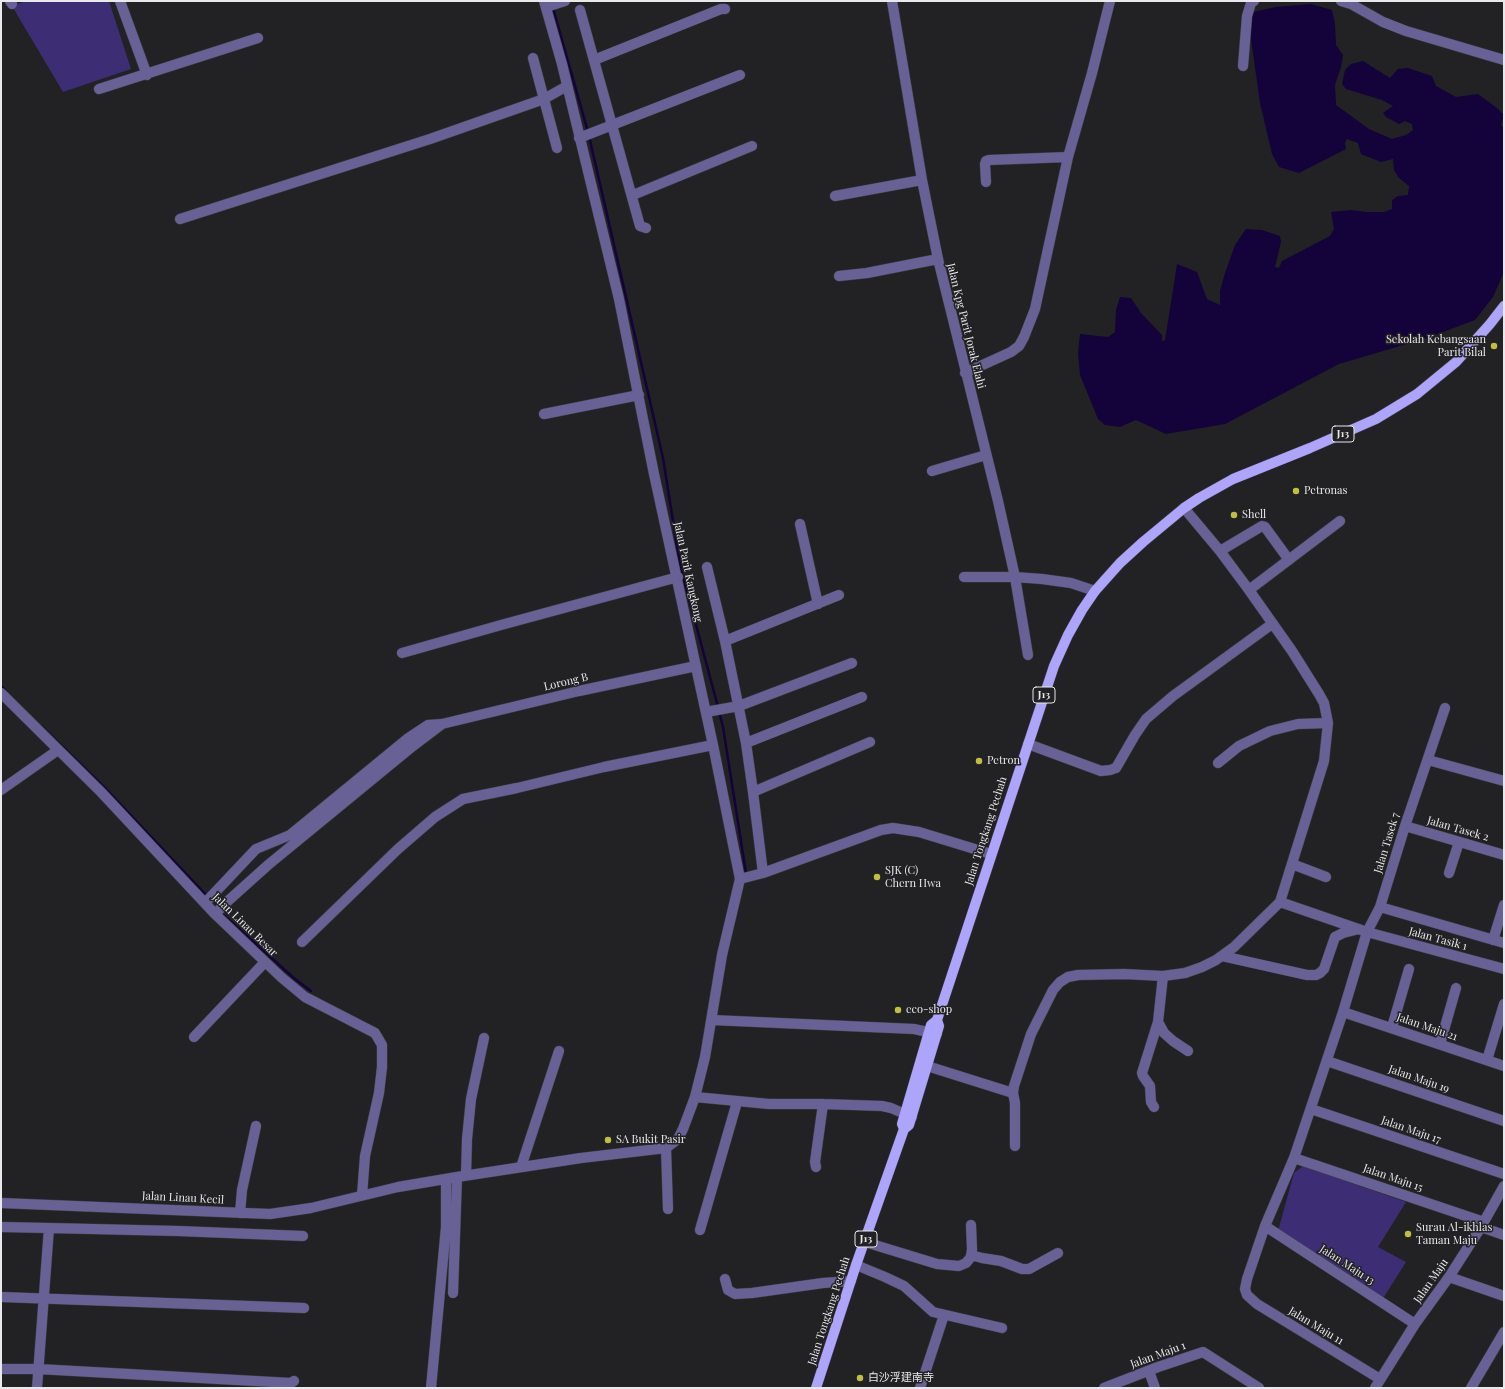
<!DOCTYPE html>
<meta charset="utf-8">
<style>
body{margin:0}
#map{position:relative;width:1505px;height:1389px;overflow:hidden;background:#222224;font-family:"Playfair Display",serif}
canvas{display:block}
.frame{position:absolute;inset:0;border:2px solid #e9e9eb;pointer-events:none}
</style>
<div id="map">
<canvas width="1505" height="1389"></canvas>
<div class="frame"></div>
</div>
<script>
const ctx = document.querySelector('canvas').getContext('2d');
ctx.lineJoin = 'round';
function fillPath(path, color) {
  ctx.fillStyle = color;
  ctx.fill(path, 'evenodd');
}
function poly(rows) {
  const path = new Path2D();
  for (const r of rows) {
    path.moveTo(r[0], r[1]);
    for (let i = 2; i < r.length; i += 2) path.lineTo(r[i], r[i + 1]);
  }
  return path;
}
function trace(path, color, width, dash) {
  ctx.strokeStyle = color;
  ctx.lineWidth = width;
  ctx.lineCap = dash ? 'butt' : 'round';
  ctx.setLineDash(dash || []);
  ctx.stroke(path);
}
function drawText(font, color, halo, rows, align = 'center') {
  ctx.font = font + ' "Playfair Display","Noto Sans SC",serif';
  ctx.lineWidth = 3;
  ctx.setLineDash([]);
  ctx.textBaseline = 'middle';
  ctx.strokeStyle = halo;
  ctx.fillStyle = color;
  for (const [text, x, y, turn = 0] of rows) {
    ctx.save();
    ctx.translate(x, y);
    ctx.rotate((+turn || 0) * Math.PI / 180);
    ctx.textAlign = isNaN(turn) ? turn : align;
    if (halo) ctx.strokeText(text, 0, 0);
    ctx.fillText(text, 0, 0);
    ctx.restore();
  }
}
fillPath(poly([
 [26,1,109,1,131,69,63,92,12,6],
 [1303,1166,1406,1202,1378,1247,1406,1262,1382,1300,1278,1231,1294,1173]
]), '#3c2d75');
fillPath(poly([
 [1311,4,1332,10,1335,24,1336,45,1343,55,1341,67,1335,85,1336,105,1369,129,1392,139,1406,135,1413,130,1412,124,1405,121,1399,124,1386,117,1383,113,1393,106,1382,100,1346,89,1342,84,1345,70,1351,64,1363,61,1390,78,1398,69,1408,68,1432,76,1436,86,1447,92,1456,97,1478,94,1497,108,1504,115,1501,125,1504,128,1504,272,1493,297,1475,320,1427,338,1339,364,1225,424,1166,434,1136,420,1120,427,1105,425,1098,419,1080,375,1078,353,1080,334,1108,337,1115,332,1116,310,1120,297,1131,298,1141,313,1162,335,1162,341,1165,340,1177,264,1197,272,1207,299,1220,305,1220,291,1225,273,1235,245,1246,229,1262,230,1280,236,1281,242,1275,267,1279,268,1282,261,1330,236,1334,229,1331,212,1351,210,1367,212,1384,212,1392,209,1392,200,1398,196,1408,195,1409,186,1399,178,1394,170,1393,159,1381,162,1361,154,1358,143,1347,139,1345,143,1346,149,1299,173,1279,167,1272,154,1260,103,1249,25,1253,12,1276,7]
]), '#14023a');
trace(poly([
 [553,8,588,132],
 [589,136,663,458,680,565,718,707],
 [1,686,6,691],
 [719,712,723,727,746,873],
 [41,726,105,788,208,897],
 [220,912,295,979,311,991]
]), '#14023a', 2.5);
const minor = poly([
 [10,1,12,4],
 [120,1,147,75],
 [892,1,922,180,938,259,998,501,1015,577,1028,655],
 [1341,1,1351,4,1383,22,1406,31,1504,60],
 [546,7,565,1],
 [580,10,640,226,646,228],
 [533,58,557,148],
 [594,60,721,9,725,9],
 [1243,66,1247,16,1251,3,1254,1],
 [99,89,258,38],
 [579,138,740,75],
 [986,182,985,164,986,161,989,160,1068,157],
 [633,195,752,146],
 [835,196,922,180],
 [180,219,430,139,544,99,567,86],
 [839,276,867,273,938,259],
 [965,373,1011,352,1019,346,1024,337,1035,309,1068,157,1092,73,1110,1],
 [544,414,639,395],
 [932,471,986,455],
 [800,524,818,604],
 [1220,551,1262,526,1265,527,1289,560],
 [707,567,725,641,746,743,753,792,763,873],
 [964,577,1015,577,1042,579,1071,583,1095,591],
 [1249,590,1340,521],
 [725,641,839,595],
 [402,653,501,625,678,577],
 [1,693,101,792,215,914,281,977,305,997,375,1033,382,1045,382,1067,379,1093,365,1156,362,1195],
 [706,712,739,706,852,663],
 [746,743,862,697],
 [1028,744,1101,771,1110,770,1116,768,1135,735,1146,719,1173,696,1272,624],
 [1428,760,1504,781],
 [1218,763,1239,746,1270,731,1298,724,1328,723],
 [1,790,58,750],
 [753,792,870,742],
 [1405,826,1504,855],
 [1292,864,1326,877],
 [1449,873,1459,842],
 [740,879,763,873,881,830,893,828,919,832,991,854],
 [1280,902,1367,932,1504,969],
 [205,903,256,849,290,835,407,739,428,725,442,724,579,691,696,666],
 [1380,907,1504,943],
 [215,914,229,900,268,865,413,746,442,724],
 [1493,940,1504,905],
 [302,942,398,849,435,817,463,799,517,788,604,767,713,745],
 [1222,956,1307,975,1316,975,1320,973,1324,969,1335,937,1343,933,1359,929],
 [1163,976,1158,1022,1164,1033,1173,1041,1188,1051],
 [1343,1012,1504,1066],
 [712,1020,914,1029,937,1034],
 [1392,1027,1409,969],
 [194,1037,265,962],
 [1440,1044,1456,988],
 [1487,1060,1504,1004],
 [1327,1061,1504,1121],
 [927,1066,1013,1093],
 [695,1097,769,1104,823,1104,882,1106,891,1108,912,1117],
 [1154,1107,1151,1102,1150,1086,1143,1076,1142,1073,1158,1022],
 [1311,1109,1504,1174],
 [1015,1146,1015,1103,1013,1093,1014,1086,1031,1034,1053,990,1060,982,1068,977,1078,975,1124,974,1163,976,1185,973,1202,967,1216,960,1234,947,1280,902,1324,761,1328,723,1324,703,1319,694,1292,651,1249,590,1220,551,1184,508],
 [666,1148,668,1209],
 [1294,1158,1484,1222],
 [521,1167,559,1051],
 [816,1167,815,1162,823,1104],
 [466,1175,467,1139,471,1099,484,1038],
 [1,1203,270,1214,311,1208,398,1187,457,1177,581,1158,666,1148,678,1139,683,1129,695,1097,705,1057,722,955,740,879,713,745,654,474,619,299,562,64,544,1],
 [240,1213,242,1190,256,1126],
 [1265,1226,1415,1324],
 [1,1227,49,1228],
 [1481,1227,1504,1235],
 [700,1230,737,1102],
 [865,1242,937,1264,959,1266,966,1263,971,1257,972,1249,971,1225],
 [971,1255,982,1258,1001,1261,1022,1269,1029,1269,1058,1253],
 [856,1265,885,1277,904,1286,933,1312,1002,1328],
 [1449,1277,1504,1296],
 [725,1279,728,1290,735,1294,752,1293,823,1283,851,1281],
 [453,1293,457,1177],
 [1,1297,304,1308],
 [1,1369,38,1369,291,1383,294,1381],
 [1149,1371,1155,1388],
 [1380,1379,1257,1304,1247,1295,1245,1289,1247,1279,1265,1226,1294,1158,1343,1012,1367,932,1380,907,1405,826,1445,708],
 [37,1388,49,1228,178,1231,303,1236],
 [431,1388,446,1227,446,1179],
 [920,1388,944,1315],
 [1104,1388,1158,1367,1203,1352,1259,1388],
 [1375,1388,1415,1324,1449,1277,1481,1227,1504,1186],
 [1471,1388,1504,1332]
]);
const major = poly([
 [904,1129,902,1124,931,1025,937,1020,1054,666,1068,635,1082,610,1095,591,1120,563,1143,542,1184,508,1199,498,1233,479,1310,448,1376,419,1417,394,1456,362,1490,324,1504,306],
 [816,1388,856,1265,904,1129,909,1125,939,1026,937,1020]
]);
trace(minor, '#3e3e40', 11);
trace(major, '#3e3e40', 11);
trace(minor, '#676196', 10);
trace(major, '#ada4fc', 10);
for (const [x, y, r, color] of [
 [1494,346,4,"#c1be40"],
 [1296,491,4,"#c1be40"],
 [1234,515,4,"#c1be40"],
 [979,761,4,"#c1be40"],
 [877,877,4,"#c1be40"],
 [898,1010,4,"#c1be40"],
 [608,1140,4,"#c1be40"],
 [1408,1234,4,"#c1be40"],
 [860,1378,4,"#c1be40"]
]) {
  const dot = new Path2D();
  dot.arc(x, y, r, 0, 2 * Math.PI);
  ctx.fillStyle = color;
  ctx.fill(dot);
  trace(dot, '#222224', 1.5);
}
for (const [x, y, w] of [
 [1343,434,22],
 [1044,695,22],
 [866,1239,22]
]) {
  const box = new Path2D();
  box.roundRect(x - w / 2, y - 8, w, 16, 3);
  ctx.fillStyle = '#222224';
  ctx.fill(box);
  trace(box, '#e9e9eb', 1);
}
drawText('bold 10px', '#e9e9eb', null, [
 ["J13",1343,434],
 ["J13",1044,695],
 ["J13",866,1239]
]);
drawText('11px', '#e9e9eb', '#222224', [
 ["Jalan Kpg Parit Jorak Elahi",966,326,76],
 ["Jalan Parit Kangkong",688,572,78],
 ["Lorong B",566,682,-13],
 ["Jalan Tasek 2",1458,829,16],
 ["Jalan Tongkang Pechah",986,831,-72],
 ["Jalan Tasek 7",1387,843,-73],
 ["Jalan Linau Besar",245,925,44],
 ["Jalan Tasik 1",1438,939,15],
 ["Jalan Maju 21",1427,1027,19],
 ["Jalan Maju 19",1419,1079,19],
 ["Jalan Maju 17",1411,1130,19],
 ["Jalan Maju 15",1393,1178,19],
 ["Jalan Linau Kecil",183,1198,3],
 ["Jalan Maju 13",1347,1265,33],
 ["Jalan Maju",1431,1281,-55],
 ["Jalan Tongkang Pechah",829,1311,-72],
 ["Jalan Maju 11",1316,1326,31],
 ["Jalan Maju 1",1158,1355,-20]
]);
drawText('11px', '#e9e9eb', '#222224', [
 ["Sekolah Kebangsaan",1486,340,"right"],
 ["Parit Bilal",1486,353,"right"],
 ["Petronas",1304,491],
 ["Shell",1242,515],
 ["Petron",987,761],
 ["SJK (C)",885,871],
 ["Chern Hwa",885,884],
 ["eco-shop",906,1010],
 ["SA Bukit Pasir",616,1140],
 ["Surau Al-ikhlas",1416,1228],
 ["Taman Maju",1416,1241],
 ["白沙浮建南寺",868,1378]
], 'left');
</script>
